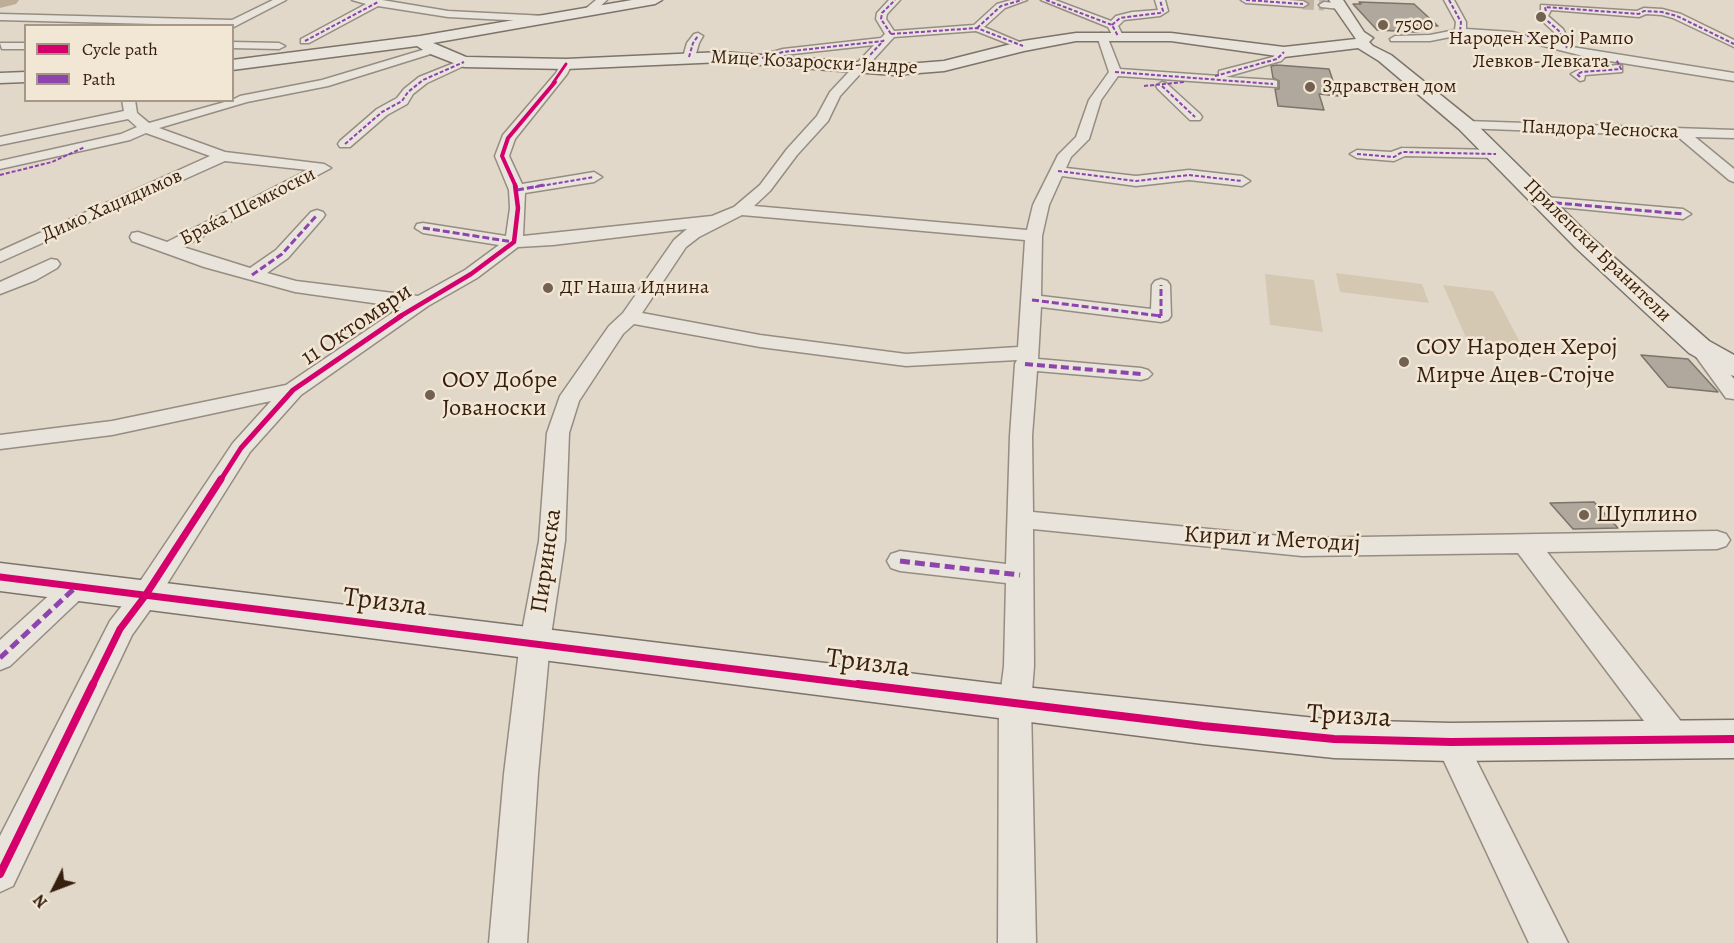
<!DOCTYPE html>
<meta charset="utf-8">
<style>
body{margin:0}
#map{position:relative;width:1734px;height:943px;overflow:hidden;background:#e1d8c9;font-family:Alegreya,serif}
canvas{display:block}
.legend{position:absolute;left:24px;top:24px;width:210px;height:78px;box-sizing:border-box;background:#f2e7d5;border:2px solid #a79786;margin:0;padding:8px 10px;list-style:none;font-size:18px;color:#371f0f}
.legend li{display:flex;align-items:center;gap:12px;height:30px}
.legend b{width:30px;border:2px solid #a79786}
.north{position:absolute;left:24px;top:859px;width:60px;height:60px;-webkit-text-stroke:4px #f2e7d5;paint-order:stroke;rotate:228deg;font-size:16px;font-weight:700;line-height:24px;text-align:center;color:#371f0f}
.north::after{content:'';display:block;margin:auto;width:21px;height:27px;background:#371f0f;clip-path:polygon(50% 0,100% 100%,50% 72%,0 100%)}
</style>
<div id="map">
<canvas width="1734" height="943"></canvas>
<ul class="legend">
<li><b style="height:8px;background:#d6006c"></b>Cycle path</li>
<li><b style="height:8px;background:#8e44ad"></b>Path</li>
</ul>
<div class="north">N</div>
</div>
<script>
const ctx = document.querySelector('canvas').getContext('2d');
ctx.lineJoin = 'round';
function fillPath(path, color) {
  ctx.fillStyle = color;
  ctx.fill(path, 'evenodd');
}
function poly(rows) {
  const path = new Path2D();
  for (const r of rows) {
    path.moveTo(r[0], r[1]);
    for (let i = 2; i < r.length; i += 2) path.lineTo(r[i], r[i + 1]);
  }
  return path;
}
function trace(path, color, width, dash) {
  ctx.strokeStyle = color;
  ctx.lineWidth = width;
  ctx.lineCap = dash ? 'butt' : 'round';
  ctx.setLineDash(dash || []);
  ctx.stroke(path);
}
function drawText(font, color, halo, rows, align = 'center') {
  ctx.font = font + ' Alegreya,serif';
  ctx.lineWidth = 5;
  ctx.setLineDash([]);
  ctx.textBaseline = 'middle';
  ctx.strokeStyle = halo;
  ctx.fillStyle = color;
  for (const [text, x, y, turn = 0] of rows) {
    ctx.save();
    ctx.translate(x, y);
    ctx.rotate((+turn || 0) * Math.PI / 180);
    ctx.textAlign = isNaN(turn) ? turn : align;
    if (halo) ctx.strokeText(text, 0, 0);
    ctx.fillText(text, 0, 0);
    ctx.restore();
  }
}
fillPath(poly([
 [1336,273,1422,284,1429,303,1340,292],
 [1265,274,1314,280,1323,332,1270,325],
 [1443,285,1493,291,1522,346,1467,340]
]), '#d5c8b3');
fillPath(poly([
 [0,0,19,0,16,4,0,8,0,0]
]), '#bdad98');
const building = poly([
 [1359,2,1414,4,1438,26,1411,25,1418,32,1414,32,1377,30,1353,4,1361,4,1359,2],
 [1277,65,1329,69,1338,96,1319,94,1324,110,1278,106,1275,89,1279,89,1279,81,1273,78,1271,66,1277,65],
 [1641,355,1688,359,1718,392,1668,387,1641,355],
 [1594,502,1618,528,1573,529,1550,503,1594,502]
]);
fillPath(building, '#b0a89d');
trace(building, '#7c746a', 1.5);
trace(poly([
 [1303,4,1324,5]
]), '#bfb3a4', 11, [11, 5]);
const street = poly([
 [273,0,286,0,232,28,232,26,0,20,0,14,232,20,273,0],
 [352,0,382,0,448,11,546,16,551,19,546,22,448,17,378,6,309,43,301,43,301,39,366,4,352,0],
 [596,0,607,0,592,14,584,14,584,10,596,0],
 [889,0,900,0,887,14,886,19,894,31,974,25,997,4,1011,0,1027,0,1005,8,984,27,1029,46,1027,48,1019,48,976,31,894,37,840,96,828,121,797,155,770,191,754,206,1027,230,1033,205,1058,155,1076,137,1089,100,1109,72,1097,36,1098,34,1102,33,1107,36,1120,69,1219,76,1219,71,1273,57,1280,50,1288,50,1290,52,1281,61,1226,77,1273,80,1277,81,1277,87,1118,76,1101,100,1089,139,1071,157,1066,168,1136,176,1189,170,1242,176,1250,181,1242,186,1189,180,1136,186,1062,176,1049,205,1042,236,1041,296,1151,309,1152,285,1155,281,1161,279,1167,281,1170,285,1171,316,1168,320,1161,322,1041,307,1038,359,1141,368,1148,370,1152,374,1148,378,1141,380,1037,371,1032,436,1033,512,1302,538,1717,531,1726,534,1730,540,1726,546,1717,549,1547,552,1687,729,1692,739,1687,749,1676,753,1665,749,1518,553,1302,556,1033,529,1034,666,1031,704,1036,943,998,943,999,704,1004,666,1006,583,900,571,891,568,887,561,891,554,900,551,1006,564,1010,436,1015,364,1017,360,906,366,760,347,634,324,623,334,579,401,569,433,565,541,550,642,538,774,527,943,489,943,504,774,520,642,539,541,547,433,560,396,609,326,623,313,674,240,687,229,553,245,518,247,477,278,428,306,301,395,250,452,155,603,132,635,13,886,0,892,0,836,110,621,135,589,233,443,271,401,112,435,0,449,0,435,112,421,286,385,401,307,295,292,204,267,132,241,130,237,132,233,138,232,167,242,308,170,225,161,0,262,0,251,210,156,146,133,130,140,0,169,0,161,121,134,137,127,128,119,0,145,0,137,124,111,122,100,135,100,137,113,149,123,232,100,240,96,322,80,429,48,437,48,437,52,328,86,247,102,159,128,225,152,324,164,331,168,183,247,250,268,276,250,311,212,317,210,323,212,325,215,323,218,288,258,267,273,296,281,418,296,465,270,499,245,423,233,415,228,417,224,423,223,506,236,510,208,509,190,495,156,503,135,556,73,562,62,570,62,572,64,567,74,515,139,509,156,522,184,594,172,602,177,594,182,525,193,523,236,712,216,734,207,760,185,787,149,817,116,830,92,874,45,784,55,762,61,758,60,758,56,783,49,881,38,885,34,876,19,877,13,889,0],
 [742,215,1025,240,1018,347,906,354,760,335,642,313,686,247,699,237,742,215],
 [1041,0,1055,0,1111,21,1116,16,1132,12,1158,10,1155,0,1165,0,1168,11,1160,16,1124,20,1118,26,1123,36,1118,39,1114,38,1108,27,1041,0],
 [1241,0,1288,0,1303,1,1308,4,1303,7,1246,3,1241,0],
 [1444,0,1454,0,1466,22,1466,29,1512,32,1559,44,1554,32,1537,16,1541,11,1541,5,1637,11,1644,8,1662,9,1681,14,1734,40,1734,47,1673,18,1662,15,1646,14,1639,17,1551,10,1548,16,1563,29,1572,47,1734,73,1734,81,1591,58,1512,38,1460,35,1430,41,1391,41,1390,39,1395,36,1430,35,1455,30,1456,22,1444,0],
 [1324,2,1340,3,1345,6,1340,9,1321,7,1319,5,1324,2],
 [698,33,703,36,699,43,695,57,693,59,685,59,683,57,687,43,694,34,698,33],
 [232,42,279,43,285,46,279,49,232,48,232,42],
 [0,43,26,43,26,49,2,49,0,43],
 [464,59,468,60,468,64,427,83,413,94,407,104,387,115,350,147,340,147,338,144,340,141,377,109,397,98,404,89,419,77,464,59],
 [1618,65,1622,66,1622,72,1585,75,1584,80,1580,81,1571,74,1582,68,1618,65],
 [1162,82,1166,83,1200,114,1202,117,1200,120,1190,120,1158,89,1156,86,1162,82],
 [1466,121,1734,130,1734,138,1695,137,1734,169,1734,182,1729,180,1677,136,1461,128,1459,125,1461,122,1466,121],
 [1402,148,1496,150,1503,154,1496,158,1405,156,1394,161,1357,158,1350,154,1357,150,1391,152,1402,148],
 [1545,197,1683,209,1691,214,1683,219,1539,205,1537,202,1539,199,1545,197],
 [51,259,57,260,60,264,57,268,36,280,0,294,0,282,51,259],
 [1699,341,1706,343,1734,379,1734,399,1726,398,1689,347,1692,343,1699,341],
 [77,576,87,579,91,586,87,593,10,666,0,670,0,640,67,579,77,576],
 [1451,728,1462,732,1568,943,1529,943,1435,742,1440,732,1451,728]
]);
const secondary = poly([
 [632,0,662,0,655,4,433,43,466,57,566,59,722,52,894,65,944,61,1023,41,1076,33,1171,33,1284,47,1356,39,1329,0,1343,0,1364,32,1373,38,1369,42,1373,46,1391,55,1473,121,1592,238,1709,341,1734,355,1734,376,1724,373,1689,353,1576,248,1459,129,1379,61,1358,48,1284,57,1171,41,1076,41,1024,51,944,71,894,75,722,62,566,69,464,67,428,53,417,46,232,70,232,60,420,36,632,0],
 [26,72,26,82,0,83,0,73,26,72],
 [0,563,1015,686,1334,720,1451,723,1734,720,1734,758,1451,761,1334,758,1203,744,0,591,0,563]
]);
trace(street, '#958d82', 3);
trace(secondary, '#7c746a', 3);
fillPath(street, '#e8e3db');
fillPath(secondary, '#e8e3db');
trace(poly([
 [1046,0,1112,25,1118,36],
 [1246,0,1303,4],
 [1449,0,1461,22,1460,32],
 [1112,25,1120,18,1160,13,1163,11,1160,0],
 [977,28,1001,6,1022,0],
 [891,34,977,28,1023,46],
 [891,34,881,19,882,13,895,0],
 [1521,36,1562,37],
 [305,41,378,2],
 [1567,48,1559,31,1542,16,1546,12,1545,7,1639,14,1644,11,1662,12,1677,16,1734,44],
 [689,57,693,43,698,36],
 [762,58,783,52,883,41],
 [858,68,884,40],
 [1115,72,1273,84],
 [1215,76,1277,59,1284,52],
 [1580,77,1577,74,1582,72,1621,69,1616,59],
 [1144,86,1185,82],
 [1162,86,1195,117],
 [345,144,382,112,402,101,408,92,423,80,464,62],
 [1357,154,1394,157,1402,152,1496,154],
 [1058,171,1136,181,1189,175,1242,181],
 [0,175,52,162,85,147],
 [535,187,594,177]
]), '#8e44ad', 2, [4, 2]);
trace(poly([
 [517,190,544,185],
 [1545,202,1683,214],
 [423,228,514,242],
 [252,275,282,254,317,215],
 [1032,300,1161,316,1161,285]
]), '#8e44ad', 3, [7, 3]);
trace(poly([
 [1158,316,1161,316],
 [1025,364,1141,374]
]), '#8e44ad', 4, [8, 4]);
trace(poly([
 [900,561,1020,575],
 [0,658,77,586]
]), '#8e44ad', 5, [10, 5]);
trace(poly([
 [553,83,566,64]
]), '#d6006c', 3);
trace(poly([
 [516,187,502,156,508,138,555,82]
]), '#d6006c', 4);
trace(poly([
 [399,317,471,274,514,242,518,208,515,185]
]), '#d6006c', 4.5);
trace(poly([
 [220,481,241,448,293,390,401,316]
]), '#d6006c', 5);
trace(poly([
 [0,577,870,686],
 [92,686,120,629,145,596,221,479]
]), '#d6006c', 7);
trace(poly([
 [858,684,1203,726,1334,739,1451,742,1734,739],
 [0,874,93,684]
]), '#d6006c', 8);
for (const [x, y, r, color] of [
 [1541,17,6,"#726050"],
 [1383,25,6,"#726050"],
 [1310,87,6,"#726050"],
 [548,288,6,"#726050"],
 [1404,362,6,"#726050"],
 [430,395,6,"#726050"],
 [1584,515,6,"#726050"]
]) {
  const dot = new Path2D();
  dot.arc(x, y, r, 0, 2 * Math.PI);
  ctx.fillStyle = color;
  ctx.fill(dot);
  trace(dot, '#f2e7d5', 2);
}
drawText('20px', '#371f0f', '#f2e7d5', [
 ["7500",1395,25],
 ["Народен Херој Рампо",1541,39,"center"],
 ["Левков-Левката",1541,62,"center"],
 ["Здравствен дом",1322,87],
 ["ДГ Наша Иднина",560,288]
], 'left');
drawText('20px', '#371f0f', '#f2e7d5', [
 ["Мице Козароски-Јандре",814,63,3],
 ["Пандора Чесноска",1600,130,2],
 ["Димо Хаџидимов",112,206,-24],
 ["Браќа Шемкоски",248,207,-27],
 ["Прилепски Бранители",1597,251,44]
]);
drawText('24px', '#371f0f', '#f2e7d5', [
 ["11 Октомври",357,325,-34],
 ["Кирил и Методиј",1272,540,3],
 ["Пиринска",547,561,-82]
]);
drawText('24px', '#371f0f', '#f2e7d5', [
 ["СОУ Народен Херој",1416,348],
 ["Мирче Ацев-Стојче",1416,376],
 ["ООУ Добре",442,381],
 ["Јованоски",442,409],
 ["Шуплино",1596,515]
], 'left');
drawText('28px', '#371f0f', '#f2e7d5', [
 ["Тризла",385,603,7],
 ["Тризла",868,664,7],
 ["Тризла",1349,717,3]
]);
</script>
